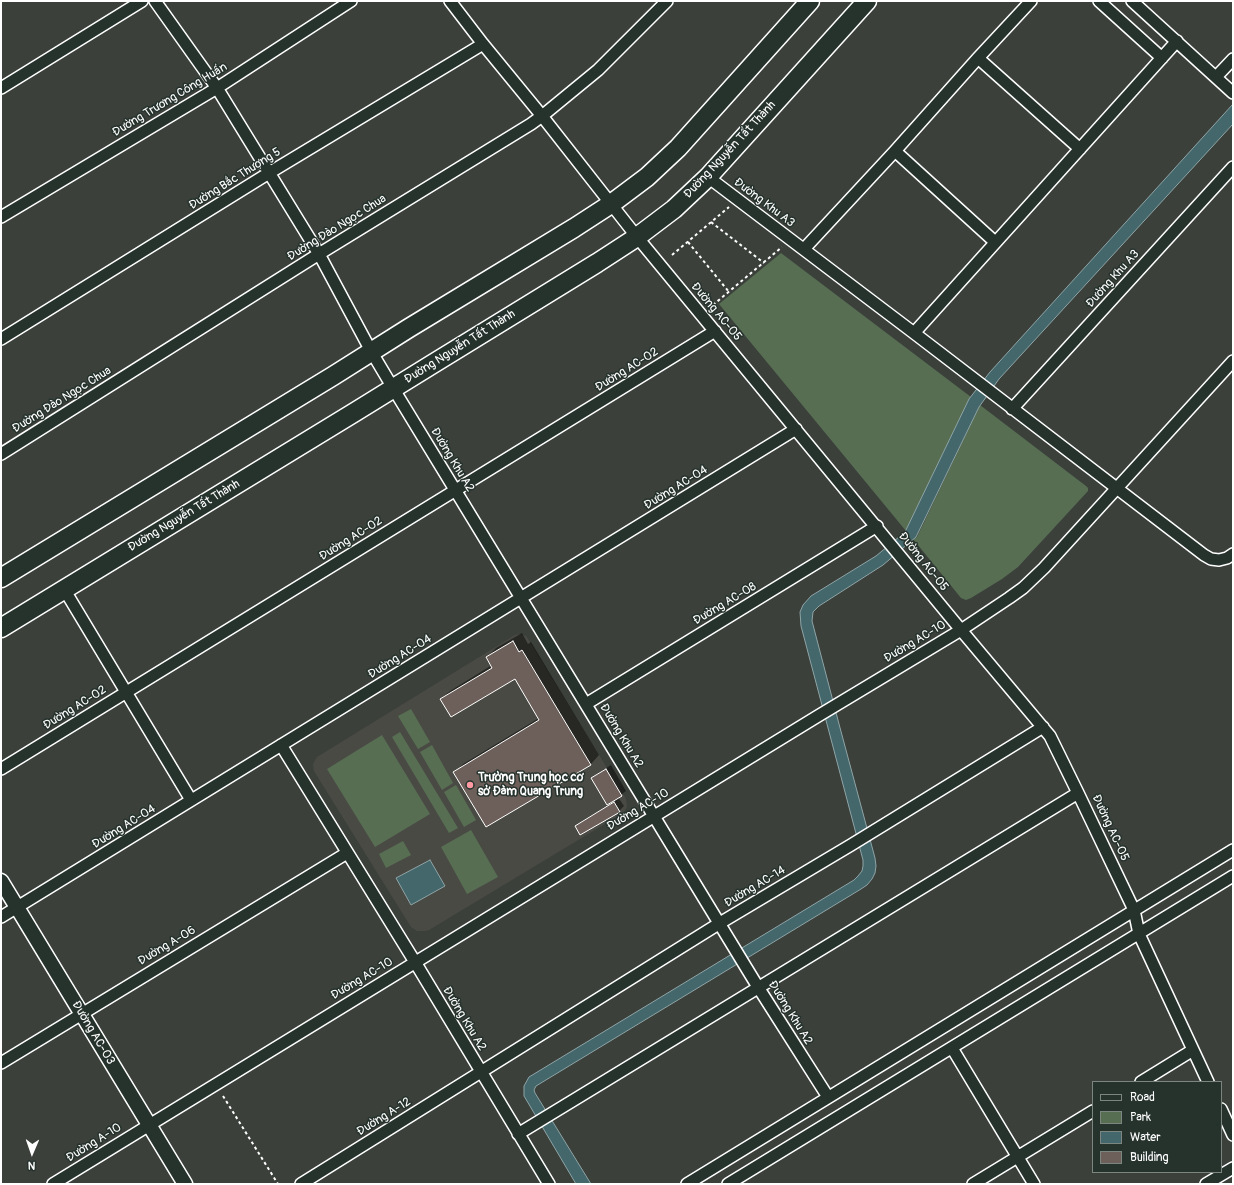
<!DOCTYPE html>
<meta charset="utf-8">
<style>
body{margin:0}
#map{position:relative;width:1234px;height:1185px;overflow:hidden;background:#3b403b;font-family:Pangolin,sans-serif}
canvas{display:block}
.frame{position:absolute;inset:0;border:2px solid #fff;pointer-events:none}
.legend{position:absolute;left:1092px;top:1081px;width:130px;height:92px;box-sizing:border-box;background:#26332d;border:1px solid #7d8581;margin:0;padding:5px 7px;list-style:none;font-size:12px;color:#fff}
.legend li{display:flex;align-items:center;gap:8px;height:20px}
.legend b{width:20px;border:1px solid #7d8581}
.north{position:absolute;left:12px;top:1133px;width:40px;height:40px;-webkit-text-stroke:3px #26332d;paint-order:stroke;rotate:182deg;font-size:11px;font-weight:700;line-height:16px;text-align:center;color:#fff}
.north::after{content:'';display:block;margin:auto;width:14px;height:18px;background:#fff;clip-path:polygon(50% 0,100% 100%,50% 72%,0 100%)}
</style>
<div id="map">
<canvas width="1234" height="1185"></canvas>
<div class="frame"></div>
<ul class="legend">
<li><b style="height:5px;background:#26332d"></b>Road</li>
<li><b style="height:11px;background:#576e53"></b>Park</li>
<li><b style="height:11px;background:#44676b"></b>Water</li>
<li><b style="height:11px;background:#6d605b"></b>Building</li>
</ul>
<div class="north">N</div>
</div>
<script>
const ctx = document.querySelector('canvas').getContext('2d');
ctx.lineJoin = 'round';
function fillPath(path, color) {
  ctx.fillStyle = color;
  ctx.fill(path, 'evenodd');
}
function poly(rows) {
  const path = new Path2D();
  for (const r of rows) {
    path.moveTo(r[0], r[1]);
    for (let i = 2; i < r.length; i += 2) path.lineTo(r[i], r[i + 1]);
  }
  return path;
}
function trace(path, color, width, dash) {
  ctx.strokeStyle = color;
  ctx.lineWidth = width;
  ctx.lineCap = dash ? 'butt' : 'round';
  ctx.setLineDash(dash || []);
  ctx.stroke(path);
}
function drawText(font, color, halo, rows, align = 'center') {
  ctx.font = font + ' Pangolin,sans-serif';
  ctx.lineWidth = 3;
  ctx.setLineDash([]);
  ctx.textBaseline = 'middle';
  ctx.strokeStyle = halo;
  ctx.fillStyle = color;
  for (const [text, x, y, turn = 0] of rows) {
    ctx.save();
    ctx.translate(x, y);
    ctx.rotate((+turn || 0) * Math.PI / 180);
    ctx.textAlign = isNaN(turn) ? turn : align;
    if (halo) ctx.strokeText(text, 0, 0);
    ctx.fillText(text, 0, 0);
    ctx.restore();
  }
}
fillPath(poly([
 [520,634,526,636,528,639,626,799,627,807,623,813,429,930,425,931,417,931,411,927,314,771,313,764,317,757,515,635]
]), '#4a4a45');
fillPath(poly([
 [781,253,971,397,906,531,719,304],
 [980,405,1086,486,1088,488,1088,491,1018,567,1002,579,971,598,966,600,961,598,913,539,917,537],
 [411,709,430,742,418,749,398,716],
 [400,732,458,828,449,833,392,737],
 [382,735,430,814,375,847,327,769],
 [432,745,453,783,442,790,420,752],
 [456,785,476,820,464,827,444,792],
 [471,830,498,877,467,894,441,847],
 [403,841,411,855,386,868,379,854]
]), '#576e53');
const water = poly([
 [1233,104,1233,124,999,379,979,407,916,537,883,565,819,606,813,612,812,621,839,724,875,858,876,866,875,873,872,879,867,885,861,889,536,1086,534,1090,535,1093,591,1184,576,1184,524,1096,524,1086,529,1077,854,880,858,876,862,871,863,866,863,860,801,626,800,612,803,605,811,596,876,556,905,532,969,399,990,372,1233,104],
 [430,860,445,886,411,905,396,878,430,860]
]);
fillPath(water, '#44676b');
trace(water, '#8fa4a6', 1);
fillPath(poly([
 [522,633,528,644,531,642,599,755,591,764,486,826,455,773,463,764,539,718,515,677,441,699,450,691,492,665,487,657,496,648],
 [611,765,626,791,618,797,624,806,619,811,581,834,576,826,581,822,608,805,592,778,597,774]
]), '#0007');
const building = poly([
 [513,641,519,652,522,650,591,765,486,827,453,772,539,720,515,679,451,717,440,699,492,668,486,657,513,641],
 [606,769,622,796,607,805,591,778,606,769],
 [614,802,620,812,580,835,575,826,614,802]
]);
fillPath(building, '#6d605b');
trace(building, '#fff', 1);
const minor = poly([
 [155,1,217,88,319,254,371,351,393,388,758,987,828,1097],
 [450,1,483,44,542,116,637,237,961,630,1050,736,1078,793,1134,910,1139,934,1208,1082],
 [1099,1,1162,58],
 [1132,1,1233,93],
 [978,58,1080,149],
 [1216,77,1233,59],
 [1,88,142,1],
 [895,151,995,242],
 [708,177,914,333,1204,555,1211,559,1219,560,1227,558,1233,554],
 [1,217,217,88,351,1],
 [804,249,895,151,978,58,1031,1],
 [914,333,1177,41],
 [1,339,269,173,483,44],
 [1012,409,1233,167],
 [1,454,319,254,531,124,542,116,598,70,667,1],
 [64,589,191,800],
 [586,704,877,526],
 [281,745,415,962,549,1184],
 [1,769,715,331],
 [1,917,796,429],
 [952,1048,1034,1184],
 [1,1063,347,853],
 [1141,1082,1193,1050],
 [1221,1109,1233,1135],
 [518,1134,1078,793],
 [53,1184,818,716,961,630,1009,598,1023,588,1044,568,1233,361],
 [301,1184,720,923,851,845,1043,727],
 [687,1184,1233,850],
 [728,1184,1233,876],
 [973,1184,1093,1111],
 [1206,1184,1233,1168]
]);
const tertiary = poly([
 [1,881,185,1184]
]);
const primary = poly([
 [1,578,333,376,409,328,574,228,611,204,647,177,678,148,810,1],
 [1,628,355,412,431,365,597,263,637,237,674,209,708,177,867,1]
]);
trace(minor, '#fff', 14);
trace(tertiary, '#fff', 17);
trace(primary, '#fff', 21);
trace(poly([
 [711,222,764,263],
 [688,242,729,292],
 [672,255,729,207],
 [713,305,782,247],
 [223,1096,278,1184]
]), '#fff', 2, [3, 3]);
trace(minor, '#26332d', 11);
trace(tertiary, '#26332d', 14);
trace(primary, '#26332d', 18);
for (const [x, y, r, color] of [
 [470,785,4,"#ff9aa2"]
]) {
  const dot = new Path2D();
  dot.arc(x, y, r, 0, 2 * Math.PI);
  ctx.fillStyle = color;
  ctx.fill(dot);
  trace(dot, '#26332d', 1.5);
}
drawText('12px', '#fff', '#26332d', [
 ["Đường Trương Công Huấn",170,100,-31],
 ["Đường Nguyễn Tất Thành",730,150,-47],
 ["Đường Bắc Thượng 5",235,179,-32],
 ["Đường Khu A3",764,203,37],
 ["Đường Đào Ngọc Chua",337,228,-32],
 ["Đường Khu A3",1113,279,-48],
 ["Đường AC-05",716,312,50],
 ["Đường Nguyễn Tất Thành",460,347,-32],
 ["Đường AC-02",627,370,-32],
 ["Đường Đào Ngọc Chua",62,400,-32],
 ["Đường Khu A2",452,460,59],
 ["Đường AC-04",676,488,-32],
 ["Đường Nguyễn Tất Thành",184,516,-31],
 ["Đường AC-02",351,539,-32],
 ["Đường AC-05",923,562,51],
 ["Đường AC-08",725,604,-31],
 ["Đường AC-10",915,642,-31],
 ["Đường AC-04",400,657,-32],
 ["Đường AC-02",75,708,-32],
 ["Đường Khu A2",621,736,59],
 ["Đường AC-10",638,810,-31],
 ["Đường AC-04",124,827,-32],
 ["Đường AC-05",1110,828,65],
 ["Đường AC-14",755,887,-31],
 ["Đường A-06",167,946,-31],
 ["Đường AC-10",362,979,-31],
 ["Đường Khu A2",790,1013,58],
 ["Đường Khu A2",464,1019,59],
 ["Đường AC-03",93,1033,59],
 ["Đường A-12",384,1117,-32],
 ["Đường A-10",94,1143,-32]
]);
drawText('bold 12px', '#fff', '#26332d', [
 ["Trường Trung học cơ",478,778],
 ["sở Đàm Quang Trung",478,792]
], 'left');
</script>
